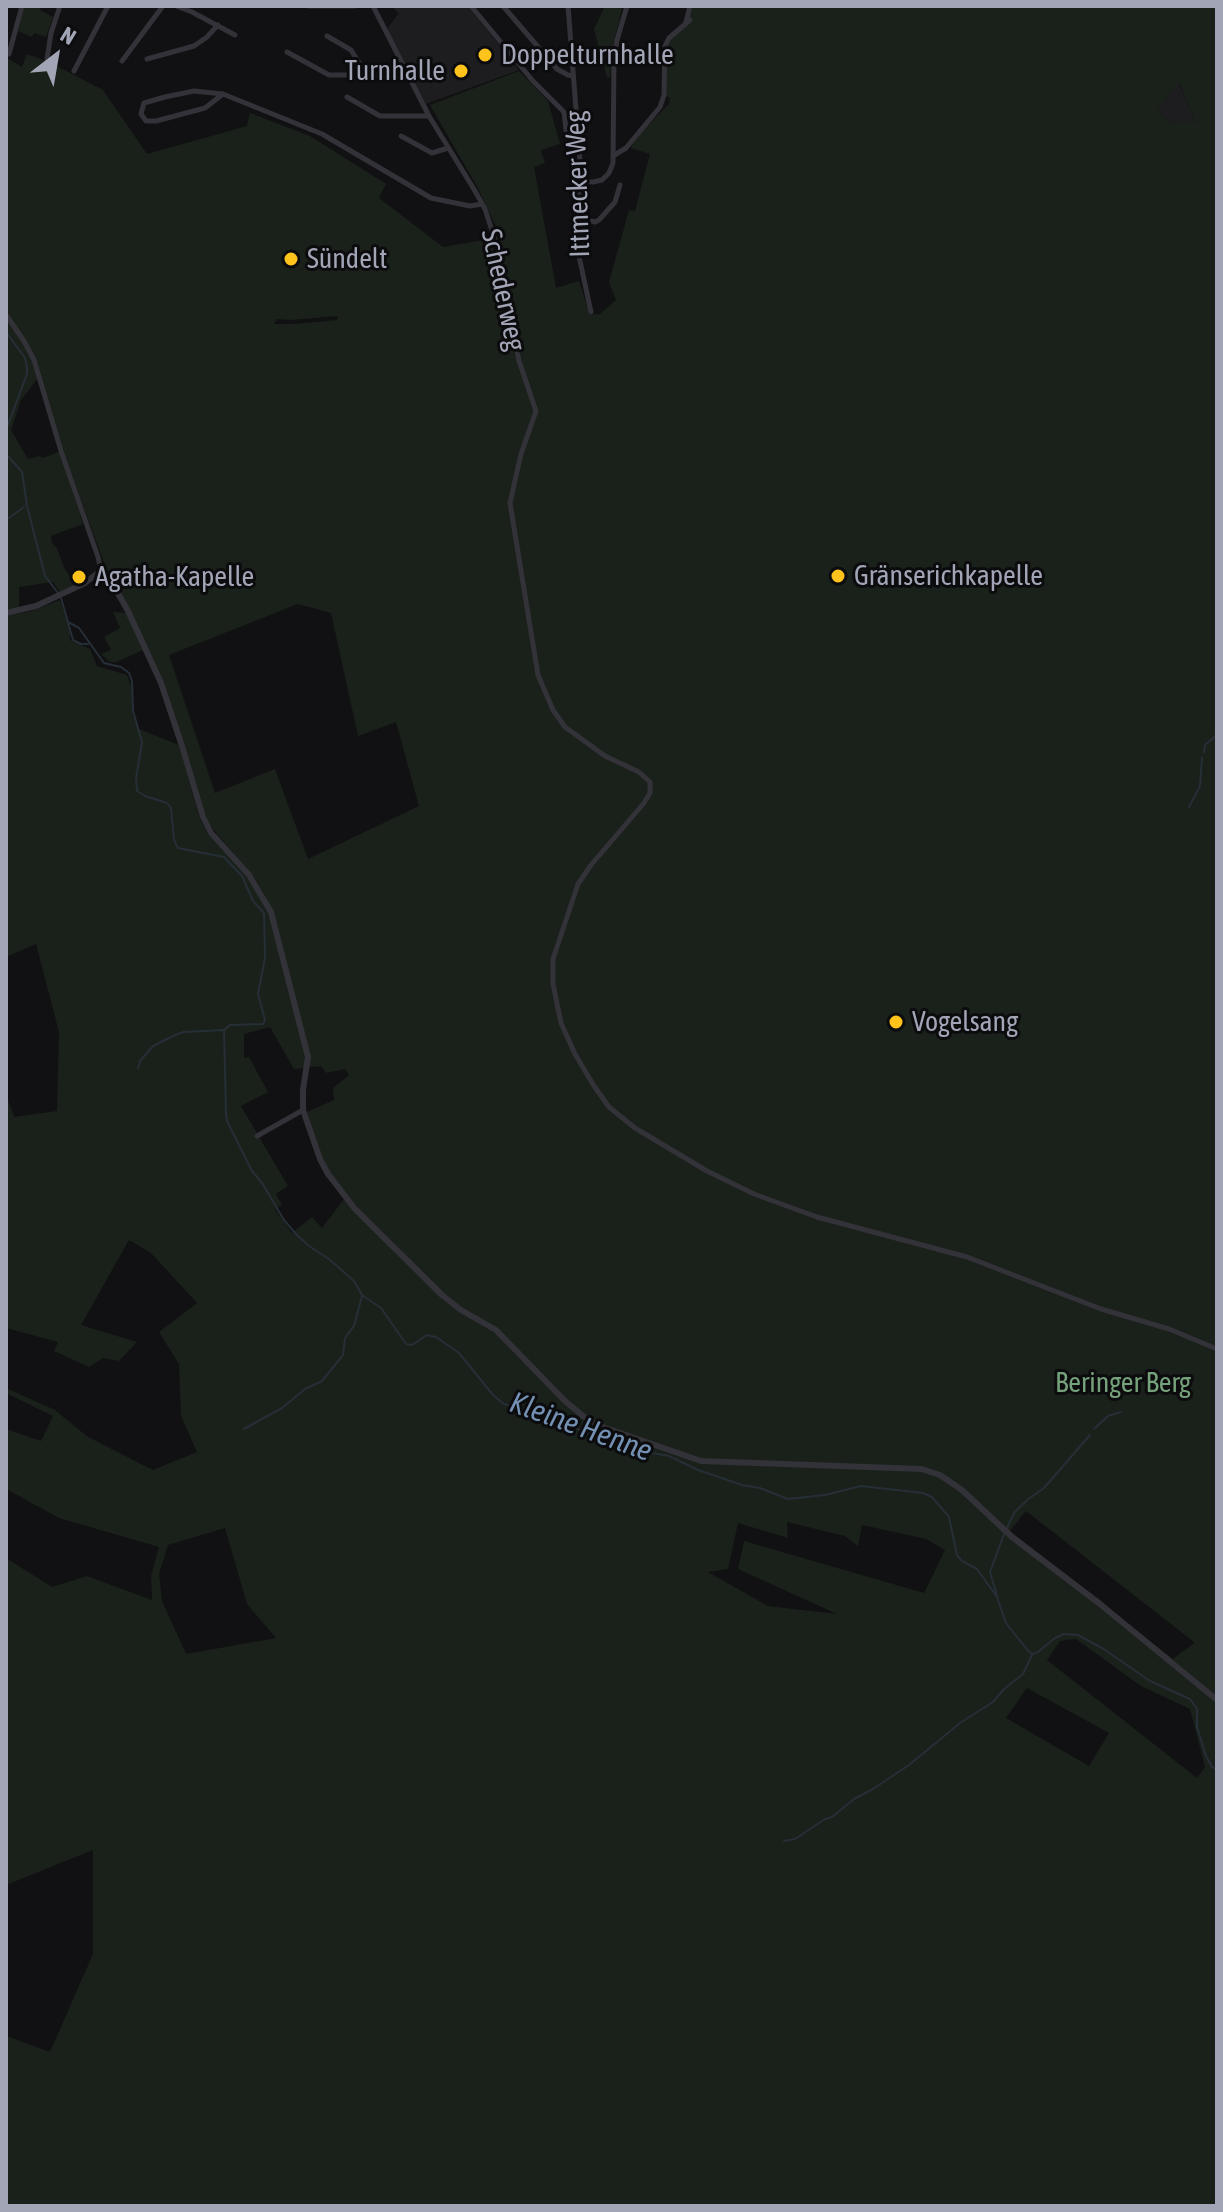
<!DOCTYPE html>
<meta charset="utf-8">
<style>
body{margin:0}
#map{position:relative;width:1223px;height:2212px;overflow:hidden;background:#111113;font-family:"Asap Condensed",sans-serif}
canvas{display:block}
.frame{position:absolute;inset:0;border:8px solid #a1a5b5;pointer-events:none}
.north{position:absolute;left:16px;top:16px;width:80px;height:80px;-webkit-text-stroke:6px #0c0c0e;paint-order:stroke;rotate:31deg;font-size:22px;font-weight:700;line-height:32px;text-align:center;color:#a1a5b5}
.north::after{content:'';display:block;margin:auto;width:28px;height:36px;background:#a1a5b5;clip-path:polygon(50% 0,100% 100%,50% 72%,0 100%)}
</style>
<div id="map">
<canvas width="1223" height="2212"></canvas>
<div class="frame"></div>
<div class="north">N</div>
</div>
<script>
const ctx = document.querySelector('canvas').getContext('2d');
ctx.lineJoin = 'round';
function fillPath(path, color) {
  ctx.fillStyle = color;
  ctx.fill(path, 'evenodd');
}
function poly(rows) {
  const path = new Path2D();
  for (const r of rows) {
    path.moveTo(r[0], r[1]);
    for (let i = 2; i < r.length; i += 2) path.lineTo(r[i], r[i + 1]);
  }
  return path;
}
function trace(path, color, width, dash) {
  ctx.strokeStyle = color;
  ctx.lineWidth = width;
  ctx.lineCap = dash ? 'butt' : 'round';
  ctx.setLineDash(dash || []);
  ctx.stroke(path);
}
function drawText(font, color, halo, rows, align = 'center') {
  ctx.font = font + ' "Asap Condensed",sans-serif';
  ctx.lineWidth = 6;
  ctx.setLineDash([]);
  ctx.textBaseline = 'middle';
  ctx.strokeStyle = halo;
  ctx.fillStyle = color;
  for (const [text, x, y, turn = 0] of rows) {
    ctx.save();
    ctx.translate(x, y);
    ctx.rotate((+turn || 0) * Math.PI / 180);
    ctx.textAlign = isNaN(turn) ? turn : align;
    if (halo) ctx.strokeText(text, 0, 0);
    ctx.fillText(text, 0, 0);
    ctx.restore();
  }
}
fillPath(poly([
 [396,6,468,6,519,70,426,104,386,30,399,13,394,9],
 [1178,81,1196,123,1176,123,1167,120,1158,112,1159,109]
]), '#1d1d20');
fillPath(poly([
 [24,6,41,6,40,10,53,17,46,37,34,33,32,37,18,31],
 [605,6,617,6,622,9,612,50,610,77,607,77,594,29],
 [691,6,1217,6,1217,2206,6,2206,6,2036,50,2052,93,1954,93,1850,6,1885,6,1558,52,1587,87,1576,152,1600,151,1576,159,1547,59,1518,6,1489,6,1429,41,1441,53,1416,6,1393,6,1388,55,1410,88,1437,153,1470,197,1452,181,1416,179,1364,159,1332,197,1303,151,1253,129,1240,81,1325,137,1342,119,1361,103,1358,89,1367,54,1351,58,1342,6,1328,6,1094,14,1117,57,1111,59,1032,36,944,6,957,6,616,32,611,60,600,70,629,70,640,90,649,97,666,127,675,133,691,132,714,139,729,179,745,200,819,208,834,249,879,271,908,256,880,212,828,207,820,148,649,106,568,53,425,38,378,21,400,11,430,28,459,39,456,43,458,61,451,83,524,51,536,52,543,57,548,64,568,75,584,60,592,53,582,19,587,19,608,6,610,6,49,8,50,7,58,22,67,27,54,51,63,103,90,147,154,247,126,250,113,310,136,386,184,379,198,443,247,490,239,499,272,505,309,512,306,497,229,479,190,430,105,519,71,548,101,560,144,541,150,545,163,534,167,556,288,579,281,590,315,600,314,616,300,609,282,629,210,635,211,650,154,631,148,636,137,669,104,670,98,666,96,666,52,669,41,692,19,689,15],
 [1179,82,1196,123,1176,123,1167,120,1158,112,1159,109],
 [338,316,337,320,294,324,274,324,277,319,290,320],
 [298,604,331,613,358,736,396,722,419,806,308,859,275,769,215,793,169,655],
 [270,1027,294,1069,321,1066,326,1073,345,1069,349,1075,333,1088,334,1100,307,1112,318,1149,344,1199,322,1228,312,1217,292,1233,275,1209,282,1205,276,1194,288,1186,241,1106,268,1092,249,1057,244,1058,244,1034],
 [1026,1511,1194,1642,1194,1643,1173,1659,1010,1531],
 [787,1522,845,1536,858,1546,862,1525,926,1539,945,1550,924,1593,744,1541,738,1569,837,1614,768,1606,708,1572,728,1569,738,1523,788,1538],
 [225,1528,247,1604,276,1638,186,1654,162,1601,159,1574,168,1545],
 [1076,1639,1141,1686,1190,1709,1205,1767,1197,1778,1047,1660,1060,1641],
 [1027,1688,1109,1733,1089,1766,1006,1718],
 [113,612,126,613,143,650,116,662,110,662,101,654,111,650,104,637,120,628]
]), '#19211a');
trace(poly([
 [6,332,25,358,27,367,27,374,6,430],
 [6,454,22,472,27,506,45,576,58,593],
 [6,520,24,507],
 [61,598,68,622,79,628,104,663,121,667,129,673,132,681,133,711,142,742,136,778,137,791,145,796,167,803,171,808,174,840,178,848,224,857,242,876,253,901,264,913,265,958,258,994,265,1020,263,1024,230,1025,224,1030,226,1114,227,1121,252,1171,262,1183,284,1220,296,1234,309,1246,329,1259,354,1281,362,1295,381,1308,406,1344,412,1345,427,1335,436,1337,459,1353,493,1395,504,1404,524,1409,543,1418,560,1422,629,1449,669,1456,698,1470,742,1485,760,1488,788,1499,825,1495,861,1486,923,1493,932,1497,949,1517,957,1555,962,1561,977,1569,997,1597,1006,1623,1029,1652,1032,1654,1038,1652,1055,1638,1064,1634,1078,1635,1102,1648,1150,1681,1190,1699,1197,1709,1197,1727,1206,1756,1212,1767,1217,1770],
 [68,623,73,640,81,644,88,644],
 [1204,752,1205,745,1217,735],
 [1189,807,1200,786,1202,758],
 [138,1068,140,1061,153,1046,175,1035,184,1032,223,1030],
 [244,1429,282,1408,305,1389,322,1381,343,1355,345,1338,354,1326,362,1296],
 [1094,1429,1108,1416,1121,1412],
 [1007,1528,1014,1513,1027,1500,1044,1488,1090,1435],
 [997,1596,990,1572,1004,1534],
 [784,1841,795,1839,825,1819,832,1817,854,1799,873,1789,909,1765,960,1723,993,1702,1004,1689,1023,1674,1032,1655]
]), '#262e37', 2);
trace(poly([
 [176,6,192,12,235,35],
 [308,6,355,6],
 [373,6,429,116,475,191,485,209,498,249,519,361,536,411,521,454,510,503,538,675,553,710,565,727,605,756,639,772,650,782,650,793,644,803,591,865,578,884,553,959,553,984,561,1023,575,1054,594,1086,609,1107,635,1128,707,1171,754,1194,817,1217,967,1257,1101,1309,1169,1329,1217,1349],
 [471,6,533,81,564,112,567,139,578,140],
 [503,6,557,69,568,75,573,76],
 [568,6,581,174,576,217,577,247,591,312],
 [686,22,690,6],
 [327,36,351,50,367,75],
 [287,52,329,75,407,75],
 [9,54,22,6],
 [47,59,51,33,60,6],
 [147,59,194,46,207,37,218,25],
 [122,61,163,6],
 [74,71,108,6],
 [223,94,205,108,156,121,146,121,141,114,144,103,165,97,194,91,223,94,322,134,431,198,470,206,482,204],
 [347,97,380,116,429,116],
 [401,136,432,153,448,148],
 [613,156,626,148,660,107,664,95,665,46,669,38,690,20],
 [581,181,593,182,602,180,609,173,613,163,614,59,617,40,627,6],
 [576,217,595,222,599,220,615,202,620,185],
 [6,315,24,341,34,360,61,451,98,557,101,571],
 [257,1136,303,1110]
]), '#323238', 5);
trace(poly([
 [6,613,36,606,85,583,99,572,107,574,128,611,161,683,182,746,203,817,211,833,249,875,271,912,308,1057,303,1090,303,1110,320,1159,328,1174,355,1209,442,1295,461,1310,496,1330,565,1401,583,1416,600,1426,701,1461,922,1469,940,1475,962,1490,1012,1537,1100,1604,1217,1700]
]), '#323238', 6);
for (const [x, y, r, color] of [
 [485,55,8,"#ffc31c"],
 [461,71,8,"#ffc31c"],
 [291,259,8,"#ffc31c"],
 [838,576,8,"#ffc31c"],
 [79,577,8,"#ffc31c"],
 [896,1022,8,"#ffc31c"]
]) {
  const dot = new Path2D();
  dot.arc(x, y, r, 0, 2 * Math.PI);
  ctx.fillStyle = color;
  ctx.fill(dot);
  trace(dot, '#0c0c0e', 3);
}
drawText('28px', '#a1a5b5', '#0c0c0e', [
 ["Doppelturnhalle",501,55],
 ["Turnhalle",445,71,"right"],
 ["Sündelt",307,259],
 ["Gränserichkapelle",854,576],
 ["Agatha-Kapelle",95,577],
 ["Vogelsang",912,1022]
], 'left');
drawText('28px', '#a1a5b5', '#0c0c0e', [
 ["Ittmecker Weg",578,184,-92],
 ["Schederweg",503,290,78]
]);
drawText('28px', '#76a27b', '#0c0c0e', [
 ["Beringer Berg",1123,1383]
]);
drawText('italic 30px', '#7491b4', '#0c0c0e', [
 ["Kleine Henne",581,1427,20]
]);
</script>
